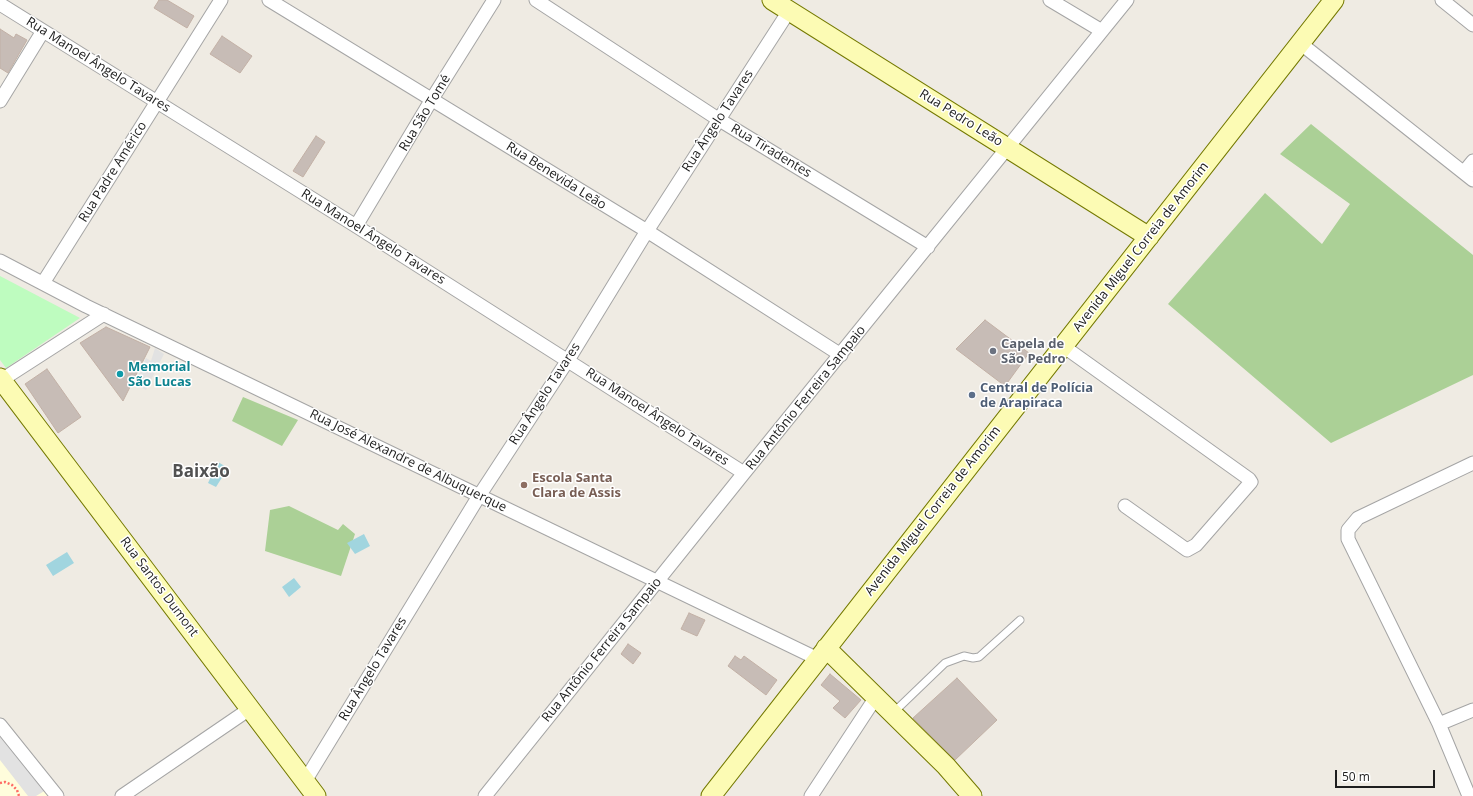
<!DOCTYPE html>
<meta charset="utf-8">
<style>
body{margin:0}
#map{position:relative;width:1473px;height:796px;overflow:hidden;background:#efebe3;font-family:"Open Sans",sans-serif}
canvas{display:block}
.scale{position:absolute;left:1335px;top:770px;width:100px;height:18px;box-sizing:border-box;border:2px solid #1e1e1e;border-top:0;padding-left:5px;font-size:12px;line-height:14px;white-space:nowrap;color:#1e1e1e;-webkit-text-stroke:3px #fff;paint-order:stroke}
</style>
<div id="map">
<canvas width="1473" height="796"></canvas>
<div class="scale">50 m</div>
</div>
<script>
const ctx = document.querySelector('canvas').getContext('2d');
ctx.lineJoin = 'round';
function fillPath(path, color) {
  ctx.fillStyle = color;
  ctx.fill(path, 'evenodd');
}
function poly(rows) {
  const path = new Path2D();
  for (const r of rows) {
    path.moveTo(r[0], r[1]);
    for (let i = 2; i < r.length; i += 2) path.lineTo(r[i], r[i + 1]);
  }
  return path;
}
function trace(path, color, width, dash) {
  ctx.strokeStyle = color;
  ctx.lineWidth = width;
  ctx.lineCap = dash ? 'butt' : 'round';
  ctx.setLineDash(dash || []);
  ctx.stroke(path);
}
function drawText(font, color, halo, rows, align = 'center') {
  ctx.font = font + ' "Open Sans",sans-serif';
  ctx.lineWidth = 3;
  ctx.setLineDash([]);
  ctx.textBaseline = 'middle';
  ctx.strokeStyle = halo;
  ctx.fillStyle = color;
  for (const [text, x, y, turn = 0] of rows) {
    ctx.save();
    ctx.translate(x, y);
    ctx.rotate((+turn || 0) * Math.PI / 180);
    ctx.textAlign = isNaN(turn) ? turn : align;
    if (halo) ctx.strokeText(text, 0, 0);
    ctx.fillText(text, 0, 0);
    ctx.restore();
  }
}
fillPath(poly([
 [0,725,57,796,0,796]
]), '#fffddc');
fillPath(poly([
 [1311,124,1473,255,1473,375,1331,443,1168,304,1265,193,1322,244,1350,204,1280,154],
 [243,397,298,420,282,446,232,421],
 [289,506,338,530,343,524,355,534,341,576,265,551,270,510]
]), '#abd096');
fillPath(poly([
 [0,276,80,318,6,368,0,360]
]), '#befcbf');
fillPath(poly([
 [155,348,164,354,146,390,134,384,146,358,151,361],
 [0,732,46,790,36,796,28,796,0,760]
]), '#e2e2e2');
fillPath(poly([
 [218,462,228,468,216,487,208,483],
 [364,534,370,546,355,554,347,543],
 [67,552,74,563,53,576,46,565],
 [294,578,301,587,289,597,282,587]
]), '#a1d5df');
const building = poly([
 [159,0,167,0,194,16,187,28,154,8,159,0],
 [0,29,14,38,16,34,27,40,8,73,0,68,0,29],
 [222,36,252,56,240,73,210,54,222,36],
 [316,136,325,142,303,177,293,171,316,136],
 [985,320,1029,353,1005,386,956,349,985,320],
 [106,327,150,347,123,401,80,343,106,327],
 [47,369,81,417,58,433,25,384,47,369],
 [689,613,705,620,697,636,681,629,689,613],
 [628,644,641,653,633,664,621,654,628,644],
 [735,656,741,660,744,656,777,680,766,695,728,666,735,656],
 [830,674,861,700,845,718,833,708,840,701,821,685,830,674],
 [957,678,997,720,955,760,913,718,957,678]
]);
fillPath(building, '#c7bcb6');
trace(building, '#c2b0a5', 1);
const lane = poly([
 [893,713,945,663,964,656,973,658,979,657,1020,620]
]);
const street = poly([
 [269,0,647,231,841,355],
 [536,0,718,119,928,247],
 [1050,0,1102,31],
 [1442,0,1473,25],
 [0,4,356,226,744,473],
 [1300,43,1473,180],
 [0,101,43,31],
 [1464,172,1473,161],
 [356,226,432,99,494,0],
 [0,261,86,306,818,659],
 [43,283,221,0],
 [1063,346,1249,479,1251,482,1196,545,1187,550,1125,506],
 [0,381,104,314],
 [1439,724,1473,710],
 [0,725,57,796],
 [305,781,479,496,568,360,647,231,789,11],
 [122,796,251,708],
 [485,796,744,473,1127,0],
 [811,796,876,697],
 [1469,796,1439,724,1348,539,1348,530,1358,518,1473,463]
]);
const secondary = poly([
 [772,0,1149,237],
 [0,378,316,796],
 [826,648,946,766,972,796],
 [711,796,1334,0]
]);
trace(lane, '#a5a5a5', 9);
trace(street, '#a5a5a5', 15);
trace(secondary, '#747900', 21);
trace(poly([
 [0,783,5,782,12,785,17,790,19,796]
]), '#ff6b64', 2.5, [2, 2]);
trace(lane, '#fff', 7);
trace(street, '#fff', 13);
trace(secondary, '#fcfbb4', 19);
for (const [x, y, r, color] of [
 [993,351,4,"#6b7280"],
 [120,374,4,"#0f9aa8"],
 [972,395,4,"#5c6f8a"],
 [524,485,4,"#8d6e63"]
]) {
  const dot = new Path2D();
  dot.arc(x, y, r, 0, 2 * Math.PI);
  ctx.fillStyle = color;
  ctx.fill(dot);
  trace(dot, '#fff', 1.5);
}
drawText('13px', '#1e1e1e', '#fff', [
 ["Rua Manoel Ângelo Tavares",98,65,32],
 ["Rua São Tomé",425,113,-59],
 ["Rua Pedro Leão",961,118,32],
 ["Rua Ângelo Tavares",718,121,-57],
 ["Rua Tiradentes",771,151,31],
 ["Rua Padre Américo",113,172,-58],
 ["Rua Benevida Leão",556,176,32],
 ["Rua Manoel Ângelo Tavares",373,237,32],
 ["Avenida Miguel Correia de Amorim",1141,247,-52],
 ["Rua Ângelo Tavares",545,394,-57],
 ["Rua Antônio Ferreira Sampaio",806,398,-51],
 ["Rua Manoel Ângelo Tavares",657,417,33],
 ["Rua José Alexandre de Albuquerque",408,461,26],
 ["Avenida Miguel Correia de Amorim",933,511,-52],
 ["Rua Santos Dumont",159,587,53],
 ["Rua Antônio Ferreira Sampaio",602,650,-51],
 ["Rua Ângelo Tavares",373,669,-59]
]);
drawText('bold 13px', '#5b616d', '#fff', [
 ["Capela de",1001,344],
 ["São Pedro",1001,359]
], 'left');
drawText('bold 13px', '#0d838f', '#fff', [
 ["Memorial",128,367],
 ["São Lucas",128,382]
], 'left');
drawText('bold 13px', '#4e5e75', '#fff', [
 ["Central de Polícia",980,388],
 ["de Arapiraca",980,403]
], 'left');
drawText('bold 13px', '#785e54', '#fff', [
 ["Escola Santa",532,478],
 ["Clara de Assis",532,493]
], 'left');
drawText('bold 17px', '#515151', '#fff', [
 ["Baixão",201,472]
]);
</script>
